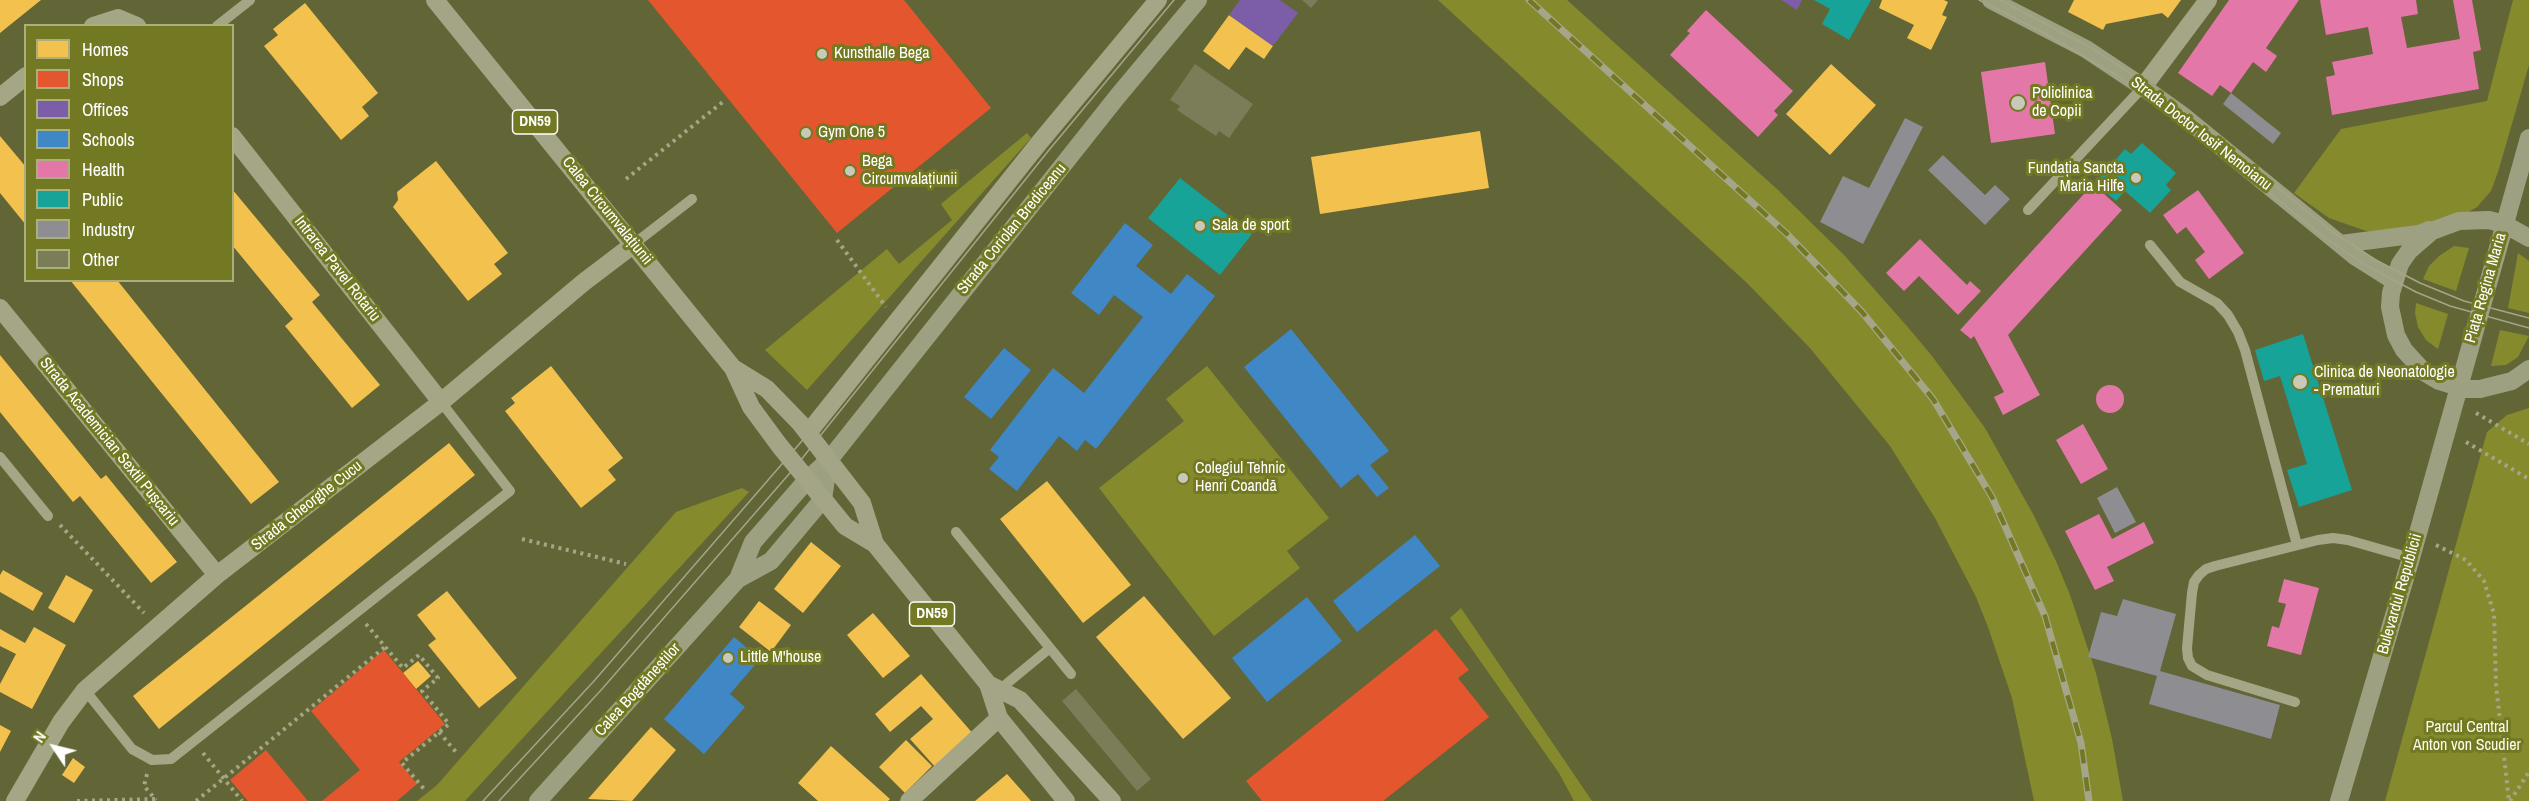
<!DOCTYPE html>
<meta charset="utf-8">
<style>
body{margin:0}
#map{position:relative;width:2529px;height:801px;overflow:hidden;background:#626536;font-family:"Archivo Narrow",sans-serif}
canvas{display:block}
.legend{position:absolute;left:24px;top:24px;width:210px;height:258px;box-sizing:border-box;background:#737922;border:2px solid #abaf7a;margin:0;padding:8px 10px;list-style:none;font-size:18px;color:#fff}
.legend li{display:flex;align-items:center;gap:12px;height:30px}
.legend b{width:30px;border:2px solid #abaf7a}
.north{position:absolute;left:24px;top:717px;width:60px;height:60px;-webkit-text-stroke:4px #737922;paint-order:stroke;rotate:305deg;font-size:16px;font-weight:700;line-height:24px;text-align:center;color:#fff}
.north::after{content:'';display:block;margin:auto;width:21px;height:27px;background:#fff;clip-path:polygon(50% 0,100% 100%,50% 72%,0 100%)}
</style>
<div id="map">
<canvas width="2529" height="801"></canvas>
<ul class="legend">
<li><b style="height:16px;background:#f2c14e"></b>Homes</li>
<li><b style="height:16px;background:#e4572e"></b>Shops</li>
<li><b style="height:16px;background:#7b5ea7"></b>Offices</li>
<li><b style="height:16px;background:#3f88c5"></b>Schools</li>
<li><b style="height:16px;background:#e377a8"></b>Health</li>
<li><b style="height:16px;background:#17a398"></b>Public</li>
<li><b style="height:16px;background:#8d8d92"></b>Industry</li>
<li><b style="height:16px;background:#7a7d58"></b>Other</li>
</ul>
<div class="north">N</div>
</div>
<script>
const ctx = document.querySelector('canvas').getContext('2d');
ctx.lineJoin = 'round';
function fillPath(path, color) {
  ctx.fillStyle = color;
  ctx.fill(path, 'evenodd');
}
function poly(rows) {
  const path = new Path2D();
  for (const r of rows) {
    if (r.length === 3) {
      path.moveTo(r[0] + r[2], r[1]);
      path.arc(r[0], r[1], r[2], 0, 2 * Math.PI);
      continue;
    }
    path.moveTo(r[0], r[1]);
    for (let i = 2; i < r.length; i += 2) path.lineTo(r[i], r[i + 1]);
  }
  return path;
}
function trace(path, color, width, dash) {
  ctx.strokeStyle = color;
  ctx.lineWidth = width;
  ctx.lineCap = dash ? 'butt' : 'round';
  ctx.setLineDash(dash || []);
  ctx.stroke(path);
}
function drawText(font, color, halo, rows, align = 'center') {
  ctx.font = font + ' "Archivo Narrow",sans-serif';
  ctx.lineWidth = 6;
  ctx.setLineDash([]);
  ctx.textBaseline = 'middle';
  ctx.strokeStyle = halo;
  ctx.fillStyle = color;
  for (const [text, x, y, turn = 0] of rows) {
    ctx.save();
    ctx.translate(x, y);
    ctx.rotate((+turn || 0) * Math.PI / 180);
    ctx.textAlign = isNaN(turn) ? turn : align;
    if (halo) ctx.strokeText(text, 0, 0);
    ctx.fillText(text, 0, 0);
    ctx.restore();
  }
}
fillPath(poly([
 [1438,0,1567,0,1777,189,1844,255,1906,325,1932,356,1985,428,2033,514,2056,561,2070,595,2096,673,2112,739,2123,801,2034,801,2012,698,1988,627,1976,597,1935,518,1890,446,1810,348,1747,283],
 [2513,0,2529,0,2529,65,2498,172,2491,191,2477,207,2456,219,2391,234,2366,231,2329,218,2294,193,2341,129,2487,101],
 [1027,133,1031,138,807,390,765,350,887,249,899,264,952,220,941,204],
 [2454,246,2469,248,2456,291,2423,279,2429,266,2439,256],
 [2518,253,2529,261,2529,313,2508,308],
 [2416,303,2448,314,2438,349,2426,340,2418,327,2415,313],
 [2500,330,2529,336,2518,357,2506,365,2491,366],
 [1207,366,1329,518,1287,551,1300,568,1214,636,1099,488,1184,421,1166,399],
 [2529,408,2529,801,2385,801,2487,432,2507,415],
 [742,488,749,492,465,801,417,801,437,785,676,512],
 [1461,608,1592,801,1593,801,1574,801,1559,773,1450,618]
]), '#858b2d');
fillPath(poly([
 [0,0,41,0,0,33],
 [1882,0,1944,0,1948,2,1942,15,1947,17,1931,50,1907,38,1914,25,1879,8],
 [2074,0,2181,0,2168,18,2162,13,2106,24,2103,30,2068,12],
 [305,3,378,93,362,107,369,116,341,140,264,46,278,35,273,29],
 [1229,15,1273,46,1264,59,1246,47,1229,70,1203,51],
 [1831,64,1876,105,1830,155,1786,114],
 [1480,131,1489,188,1320,214,1311,157],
 [0,136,26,167,26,225,0,193],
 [436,161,508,253,494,264,502,274,468,301,393,207,398,200,397,192],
 [232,189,320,295,312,302,380,385,352,408,285,326,293,319,232,245],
 [70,280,117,280,279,482,251,504],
 [0,355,101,479,106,475,177,562,151,583,80,496,73,502,0,412],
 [551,366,623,458,608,470,616,480,581,508,505,411,515,403,511,398],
 [449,443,475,475,159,729,133,696],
 [1047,481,1131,585,1083,623,1000,519],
 [811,542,841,566,803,613,774,589],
 [3,570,43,593,33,611,0,592,0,575],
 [66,575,93,590,74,623,48,608],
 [447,591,517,678,479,708,428,645,436,639,417,615],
 [1144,596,1231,698,1183,739,1096,637],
 [759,601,791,625,771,652,739,627],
 [873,613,910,656,883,678,847,635],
 [34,627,66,645,32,709,0,692,0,684,16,654,0,646,0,629,25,643],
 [418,661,431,676,416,689,403,673],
 [921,674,975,736,937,769,910,739,933,719,921,706,890,732,875,714],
 [0,725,11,731,0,752],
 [651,727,676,750,632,801,588,799],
 [906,740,932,766,905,793,879,767],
 [831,746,890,799,888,801,818,801,798,783],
 [73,758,85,767,74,783,62,775],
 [1007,774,1031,801,975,801]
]), '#f2c14e');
fillPath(poly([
 [648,0,904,0,991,108,837,233],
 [1436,629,1469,670,1458,678,1489,717,1383,801,1262,801,1246,781],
 [384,650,445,724,399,762,417,784,397,801,322,801,360,770,311,711],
 [266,750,308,801,248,801,230,780]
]), '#e4572e');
fillPath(poly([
 [1240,0,1280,0,1298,13,1273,46,1229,15],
 [1781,0,1802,0,1797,10]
]), '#7b5ea7');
fillPath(poly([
 [1125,223,1153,245,1136,266,1171,294,1187,274,1215,296,1096,449,1085,440,1077,451,1059,436,1017,491,989,469,999,457,990,450,1053,368,1084,393,1143,317,1114,295,1099,315,1071,293],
 [1291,329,1389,451,1370,465,1389,488,1377,497,1358,474,1341,488,1244,367],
 [1004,348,1031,370,991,419,964,397],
 [1415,535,1440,566,1357,632,1333,601],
 [1307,597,1342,641,1267,702,1232,658],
 [734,637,760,659,730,694,745,707,704,754,664,719]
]), '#3f88c5');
fillPath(poly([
 [2229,0,2299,0,2266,48,2277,56,2266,72,2253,62,2231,93,2220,85,2212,96,2178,73],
 [2320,0,2416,0,2418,14,2401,17,2407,48,2460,39,2453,0,2472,0,2481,50,2473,52,2479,89,2332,115,2326,77,2335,75,2332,62,2373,54,2368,27,2326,35],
 [1706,10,1793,91,1774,111,1778,115,1758,137,1670,55,1690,33,1687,31],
 [2045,62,2055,134,1991,143,1981,72],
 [2093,184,2122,210,2008,335,2040,395,2003,415,1994,397,2004,392,1974,336,1971,339,1960,330],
 [2198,190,2244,253,2209,279,2195,260,2205,252,2186,227,2177,234,2163,215],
 [1920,239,1967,285,1970,281,1981,291,1958,315,1919,276,1904,291,1886,273],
 [2110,399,14],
 [2083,424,2108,469,2081,484,2056,440],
 [2099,514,2112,539,2144,522,2154,543,2107,567,2114,581,2095,590,2065,531],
 [2284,579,2319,588,2301,655,2267,646,2272,626,2279,628,2286,604,2278,602]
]), '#e377a8');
fillPath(poly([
 [1814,0,1871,0,1849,40,1822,24,1830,9],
 [2142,143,2176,173,2166,185,2171,190,2150,213,2125,191,2116,201,2095,183,2125,149,2131,154],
 [1180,178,1252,234,1220,275,1148,218],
 [2303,334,2352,490,2299,507,2287,470,2307,464,2280,376,2264,381,2255,350]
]), '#17a398');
fillPath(poly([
 [2231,93,2281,133,2273,144,2223,104],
 [1905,118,1923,127,1863,244,1820,222,1843,176,1869,188],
 [1943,155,1985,195,1995,185,2010,199,1985,225,1928,170],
 [2117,487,2136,522,2115,533,2097,498],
 [2123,599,2176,614,2160,671,2280,705,2271,739,2149,704,2157,676,2088,657,2101,612,2117,616]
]), '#8d8d92');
fillPath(poly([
 [1302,0,1318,0,1311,8],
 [1195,64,1253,104,1229,138,1219,131,1216,136,1177,110,1180,106,1170,100],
 [1076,689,1151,779,1137,791,1062,701]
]), '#7a7d58');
trace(poly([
 [626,179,724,101],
 [837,240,886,307],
 [2476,413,2529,444],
 [2466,442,2529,479],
 [60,525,144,613],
 [522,539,626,564],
 [2436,545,2466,560,2484,581,2494,614,2496,685,2509,801],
 [366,624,403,668,419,655,438,678,422,691,449,724,402,763,424,789],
 [439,732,456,752],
 [203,753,242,801],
 [147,774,144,786,156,800],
 [77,801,155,799],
 [196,801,385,647],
 [2510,801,2529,772]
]), '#a4a686', 4, [3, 4.5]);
trace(poly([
 [217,26,250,0],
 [2028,210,2143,87],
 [634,244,692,199],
 [2150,245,2180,282,2217,303,2228,315,2238,332,2245,350,2297,545],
 [0,457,48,516],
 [956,532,1071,674],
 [85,690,132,749,152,760,171,759,510,491,441,402],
 [999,690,1050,648],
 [2295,702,2207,675,2192,666,2188,658,2187,648,2192,593,2194,582,2199,575,2206,569,2215,566,2318,540,2333,538,2348,540,2411,558]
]), '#a4a686', 10);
trace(poly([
 [93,26,118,18,137,26],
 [2143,87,2208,0],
 [0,97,26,76],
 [232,136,441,402],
 [0,308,217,575],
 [808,433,1039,143,1158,0],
 [15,801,61,722,85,690,217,575,441,402,584,282,634,244],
 [909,801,999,718]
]), '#a4a686', 18);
trace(poly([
 [1991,0,2086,49,2143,87,2182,115,2356,257,2394,281],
 [2529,238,2504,224,2489,220,2459,221,2432,231,2409,251,2400,264,2391,293,2390,307,2396,335,2404,350,2424,372,2439,381,2465,389,2480,389,2512,381,2529,369],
 [2341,244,2419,234,2429,230],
 [738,579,753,542,807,480,829,460,1117,97,1198,0],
 [538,801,738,579,771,561,823,499,829,460],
 [2339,801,2411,558,2529,138]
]), '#9ea181', 18);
trace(poly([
 [435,0,733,368,751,407,779,445,845,526,875,544,988,684,999,718,1066,801],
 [733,368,767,389,800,423,862,503,875,544],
 [988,684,1020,700,1112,801]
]), '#a3a586', 18);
trace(poly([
 [1979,0,2042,32,2116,75,2179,120,2324,237,2369,267,2416,292,2450,306,2529,328],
 [2000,0,2088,46,2121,67,2185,112,2330,230,2374,259,2420,283,2464,301,2529,318],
 [483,801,594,681,827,412,1039,143,1158,0],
 [499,801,602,689,796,466,1049,150,1174,0]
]), '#a5a689', 1.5);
const rail = poly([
 [1529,0,1787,234,1862,312,1933,399,1992,497,2045,616,2081,743,2089,801]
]);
trace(rail, '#a5a689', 7);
trace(rail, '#737922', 4.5, [14]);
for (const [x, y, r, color] of [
 [822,54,6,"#c8c9b9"],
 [2018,103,8,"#c8c9b9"],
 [806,133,6,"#c8c9b9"],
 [850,171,6,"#c8c9b9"],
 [2136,178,6,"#c8c9b9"],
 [1200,226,6,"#c8c9b9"],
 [2300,382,8,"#c8c9b9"],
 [1183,478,6,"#c8c9b9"],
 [728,658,6,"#c8c9b9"]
]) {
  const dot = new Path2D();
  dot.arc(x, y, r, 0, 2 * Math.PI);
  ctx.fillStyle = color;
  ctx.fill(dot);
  trace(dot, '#737922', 2);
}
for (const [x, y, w] of [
 [535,122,45],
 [932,614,45]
]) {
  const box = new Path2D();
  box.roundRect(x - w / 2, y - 12, w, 24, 4.5);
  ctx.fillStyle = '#737922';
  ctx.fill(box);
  trace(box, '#fff', 1.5);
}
drawText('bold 15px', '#fff', null, [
 ["DN59",535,122],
 ["DN59",932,614]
]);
drawText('16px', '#fff', '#737922', [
 ["Kunsthalle Bega",834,54],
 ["Policlinica",2032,94],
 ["de Copii",2032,112],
 ["Gym One 5",818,133],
 ["Bega",862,162],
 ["Circumvalațiunii",862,180],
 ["Fundația Sancta",2124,169,"right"],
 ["Maria Hilfe",2124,187,"right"],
 ["Sala de sport",1212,226],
 ["Clinica de Neonatologie",2314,373],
 ["- Prematuri",2314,391],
 ["Colegiul Tehnic",1195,469],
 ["Henri Coandă",1195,487],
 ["Little M'house",740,658]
], 'left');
drawText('16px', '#fff', '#737922', [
 ["Strada Doctor Iosif Nemoianu",2201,134,38],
 ["Calea Circumvalațiunii",607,211,51],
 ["Strada Coriolan Brediceanu",1012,229,-51],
 ["Intrarea Pavel Rotariu",337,269,52],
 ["Piața Regina Maria",2486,288,-74],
 ["Strada Academician Sextil Pușcariu",109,442,51],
 ["Strada Gheorghe Cucu",307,506,-38],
 ["Bulevardul Republicii",2400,594,-74],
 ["Calea Bogdăneștilor",638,690,-48]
]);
drawText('16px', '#fbfcee', '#737922', [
 ["Parcul Central",2467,728],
 ["Anton von Scudier",2467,746]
]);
</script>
